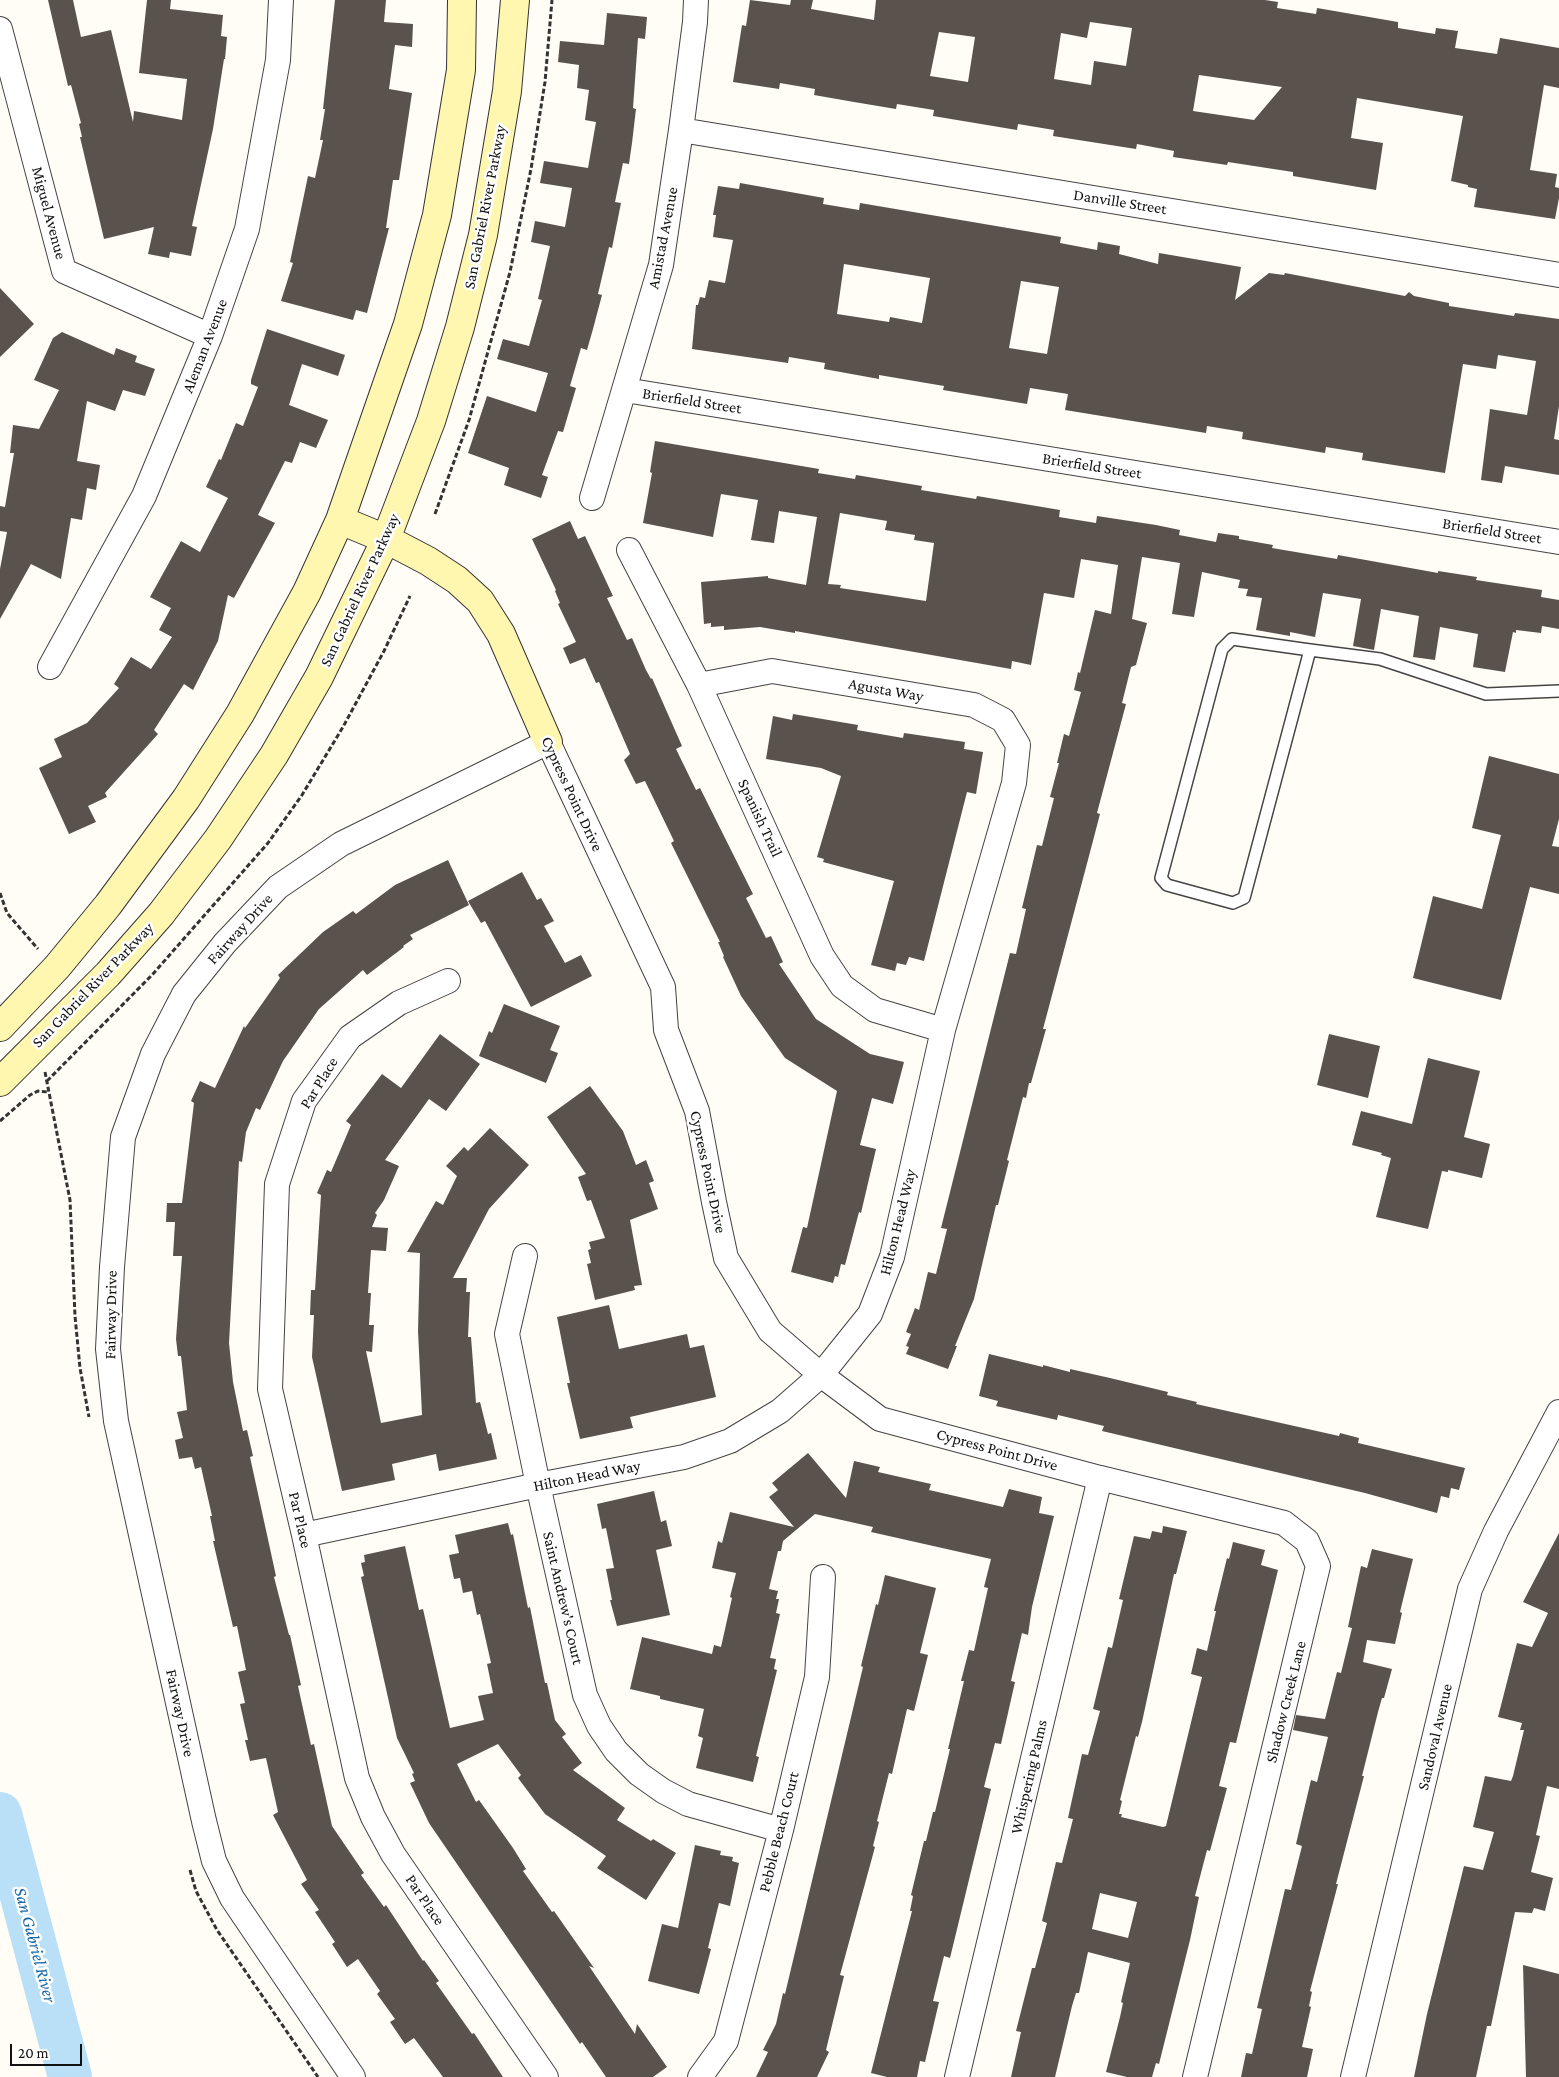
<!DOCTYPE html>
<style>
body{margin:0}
#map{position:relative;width:1559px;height:2077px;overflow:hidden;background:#fffdf5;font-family:"Crimson Pro",serif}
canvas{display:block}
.scale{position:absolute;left:10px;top:2044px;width:72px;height:22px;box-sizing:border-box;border:2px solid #111;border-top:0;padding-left:6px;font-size:15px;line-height:18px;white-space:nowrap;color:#111;-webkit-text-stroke:4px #fff;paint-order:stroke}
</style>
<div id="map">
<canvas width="1559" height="2077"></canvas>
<div class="scale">20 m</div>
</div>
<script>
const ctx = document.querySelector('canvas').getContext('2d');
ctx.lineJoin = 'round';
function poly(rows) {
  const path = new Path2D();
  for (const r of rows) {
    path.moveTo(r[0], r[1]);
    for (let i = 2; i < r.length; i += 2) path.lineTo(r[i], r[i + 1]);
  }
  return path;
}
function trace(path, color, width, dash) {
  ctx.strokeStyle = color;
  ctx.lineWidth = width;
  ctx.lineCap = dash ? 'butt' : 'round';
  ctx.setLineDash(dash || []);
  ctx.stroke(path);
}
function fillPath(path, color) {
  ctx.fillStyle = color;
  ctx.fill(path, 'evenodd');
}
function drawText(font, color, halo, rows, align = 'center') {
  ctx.font = font + ' "Crimson Pro",serif';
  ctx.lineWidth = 5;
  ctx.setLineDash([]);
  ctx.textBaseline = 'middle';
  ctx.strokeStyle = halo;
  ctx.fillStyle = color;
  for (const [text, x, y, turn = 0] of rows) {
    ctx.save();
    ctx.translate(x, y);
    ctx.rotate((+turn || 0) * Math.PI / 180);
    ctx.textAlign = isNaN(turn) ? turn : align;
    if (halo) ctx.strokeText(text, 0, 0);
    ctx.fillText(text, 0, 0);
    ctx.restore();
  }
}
trace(poly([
 [0,1814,70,2077]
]), '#b9e0f7', 44);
fillPath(poly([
 [48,0,73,0,81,37,111,30,133,122,134,111,182,120,187,79,139,73,147,0,171,0,170,9,223,15,221,36,227,37,225,59,224,59,213,129,192,226,197,227,191,256,170,252,169,258,148,254,154,227,104,239,80,137,82,137,79,124,81,123,71,85,68,86],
 [335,0,386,0,384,22,413,24,412,47,395,45,389,89,412,93,399,180,393,180,386,228,389,228,367,313,356,310,353,320,281,301,293,263,290,262,308,176,315,178,323,140,320,140,325,109,323,109],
 [750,0,790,5,791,0,813,0,811,9,874,20,876,0,1265,0,1278,2,1277,8,1316,14,1317,8,1398,22,1398,28,1435,34,1436,28,1458,31,1455,48,1497,54,1500,38,1559,48,1559,88,1544,85,1530,170,1557,174,1555,187,1559,188,1559,198,1555,219,1474,207,1477,189,1468,187,1468,185,1451,181,1463,116,1357,98,1351,138,1383,143,1376,190,1293,176,1293,172,1228,162,1227,165,1173,157,1174,151,1137,144,1136,149,1053,136,1054,130,1018,124,1017,130,933,116,934,110,897,104,896,109,854,102,814,95,815,89,780,83,779,89,733,82,742,25,746,26],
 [1090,22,1132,28,1126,66,1094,61,1091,85,1054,79,1061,33,1087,38],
 [939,32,975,37,968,82,930,76],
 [1199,75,1282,87,1254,120,1193,111],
 [607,13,647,17,645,39,638,38,633,108,636,109,632,143,629,164,623,163,615,202,621,203,612,248,609,247,598,294,602,295,593,329,587,350,581,348,570,386,576,388,563,432,558,431,542,475,548,477,541,498,504,485,509,468,468,453,487,396,536,412,548,373,497,359,503,339,529,346,542,300,538,299,550,246,531,242,535,221,565,227,572,188,540,183,544,161,588,168,596,122,585,120,589,90,577,88,579,65,558,62,560,41,604,45],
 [740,183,824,198,823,204,859,210,860,203,1061,237,1060,243,1097,250,1098,242,1120,246,1119,254,1158,264,1159,253,1241,267,1235,300,1269,273,1284,275,1285,273,1405,296,1409,292,1414,296,1449,303,1449,306,1514,316,1515,313,1559,319,1559,406,1554,439,1559,440,1559,475,1505,466,1502,483,1481,480,1490,409,1527,415,1536,361,1498,355,1496,369,1463,364,1445,473,1362,460,1363,453,1326,447,1325,453,1242,439,1243,432,1207,426,1206,433,1065,410,1068,394,1030,388,1027,404,943,390,944,386,879,375,879,379,824,369,825,363,789,357,788,363,692,349,696,305,698,305,700,297,705,298,709,280,725,283,733,240,713,237,716,215,713,215,718,186,739,189],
 [844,264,930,278,922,323,890,317,889,322,837,314],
 [1021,281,1059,287,1047,354,1009,348],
 [0,288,34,324,0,357],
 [267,329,345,355,338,376,302,364,289,405,328,420,316,448,300,442,292,463,285,461,258,515,275,523,234,598,228,595,218,641,193,690,184,684,154,730,158,734,105,793,107,797,88,806,96,822,69,834,39,768,62,757,54,739,87,723,119,688,114,684,131,657,151,669,172,637,159,630,171,608,150,597,181,541,200,552,228,498,206,487,219,459,221,460,236,423,243,426,258,387,251,384,251,380],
 [62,332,114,355,116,348,137,356,135,362,155,369,145,396,123,390,115,411,87,401,77,461,100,465,96,490,87,488,82,520,71,518,61,579,31,564,0,619,0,569,7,532,0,531,0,506,5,507,14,453,10,453,13,425,39,429,59,390,34,380,53,338],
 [655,441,819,469,818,473,855,479,856,475,922,486,921,490,976,499,977,496,1060,510,1059,517,1096,523,1097,516,1156,525,1180,530,1179,535,1216,542,1218,533,1239,536,1239,539,1273,545,1272,548,1337,559,1338,555,1438,573,1438,571,1477,577,1476,580,1542,590,1541,597,1559,600,1559,629,1542,626,1541,633,1516,630,1516,633,1513,632,1505,672,1473,667,1478,634,1440,627,1435,660,1413,657,1419,616,1381,609,1374,650,1353,646,1361,599,1323,593,1315,637,1290,632,1290,636,1256,630,1262,598,1246,596,1248,589,1238,588,1240,580,1202,572,1194,617,1172,614,1180,563,1142,557,1132,619,1147,623,1136,665,1131,667,1122,703,1126,704,1097,813,1100,814,1089,856,1043,1029,1046,1029,1031,1083,1029,1083,1026,1098,1023,1097,1007,1160,1009,1161,998,1205,996,1205,974,1299,955,1346,957,1346,948,1369,906,1354,909,1347,906,1346,911,1334,906,1332,915,1308,919,1310,928,1272,936,1274,947,1229,941,1228,1010,953,1016,954,1026,909,1022,908,1037,845,1042,846,1054,798,1050,797,1059,763,1057,763,1064,734,1069,736,1081,692,1074,690,1078,672,1080,673,1095,610,1111,614,1118,565,1081,559,1074,598,1044,593,1031,665,1012,661,1011,669,795,631,795,633,760,627,724,630,724,626,711,627,711,623,704,624,701,582,768,576,768,578,806,585,817,517,779,511,774,543,751,540,758,500,721,494,713,537,643,523,652,473,650,472],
 [840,513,887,521,885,530,915,535,914,540,934,543,926,601,840,588,841,585,828,584],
 [570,521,578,539,585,536,613,596,607,598,627,640,632,638,646,670,651,679,652,678,682,746,676,749,696,790,700,788,753,894,746,898,766,938,771,936,783,962,779,964,816,1019,870,1054,904,1062,893,1104,872,1098,860,1145,876,1149,861,1213,859,1212,845,1265,841,1264,838,1277,835,1276,833,1283,791,1272,803,1227,807,1228,837,1091,785,1058,741,996,723,957,724,956,718,942,720,942,671,843,674,841,645,781,636,784,624,760,630,754,599,682,596,683,585,658,570,664,563,648,576,642,558,604,560,603,555,591,556,590,532,539],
 [793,714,858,725,857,730,903,738,904,733,965,742,964,749,983,752,976,794,967,792,924,961,909,957,906,965,897,963,895,971,871,965,894,881,823,862,824,859,817,857,841,776,821,768,766,759,773,716,792,720],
 [1489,756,1559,774,1559,819,1552,846,1559,847,1559,894,1530,887,1501,1000,1413,978,1433,896,1482,909,1501,835,1472,828],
 [448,860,469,905,410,935,413,939,403,946,404,947,367,975,363,970,319,1009,283,1061,260,1110,256,1108,246,1132,242,1162,239,1161,229,1343,233,1382,243,1431,247,1430,253,1456,250,1457,276,1576,274,1577,289,1635,290,1635,301,1685,298,1686,311,1745,314,1744,332,1826,364,1873,361,1875,384,1907,386,1905,423,1961,424,1960,439,1981,436,1983,472,2034,474,2033,503,2077,443,2077,414,2038,405,2044,390,2022,395,2019,377,1994,380,1991,358,1959,347,1967,332,1944,335,1942,315,1912,319,1910,301,1884,307,1880,273,1815,278,1812,266,1758,250,1761,245,1740,248,1740,240,1704,245,1703,238,1672,246,1670,237,1626,233,1627,213,1541,215,1541,210,1516,212,1516,201,1467,195,1469,192,1457,179,1459,175,1440,183,1438,177,1412,187,1410,181,1356,178,1356,176,1339,182,1256,173,1256,175,1222,166,1222,167,1203,182,1203,194,1103,191,1101,200,1081,215,1088,244,1026,245,1028,280,978,278,975,323,932,353,911,356,914,395,885],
 [522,872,537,900,541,898,554,921,544,926,565,963,581,955,592,976,531,1007,485,921,481,923,468,901],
 [504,1004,560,1026,550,1050,558,1053,546,1083,479,1056,489,1031,492,1033],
 [440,1034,480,1064,446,1111,429,1099,385,1160,399,1166,384,1200,375,1213,377,1215,372,1227,388,1228,386,1251,371,1250,368,1293,371,1293,369,1325,374,1325,372,1352,366,1351,381,1423,422,1415,418,1331,420,1253,407,1252,436,1201,443,1205,457,1176,446,1166,464,1147,468,1151,490,1128,529,1165,489,1209,453,1278,467,1278,466,1292,470,1292,468,1337,471,1337,476,1403,480,1402,488,1434,491,1433,497,1459,439,1471,436,1454,392,1464,395,1480,342,1491,312,1357,314,1315,310,1315,311,1290,315,1290,321,1195,317,1193,327,1170,331,1172,351,1125,346,1121,363,1099,382,1074,401,1088],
 [1329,1034,1380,1046,1368,1098,1317,1085],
 [1428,1058,1480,1071,1464,1137,1490,1144,1482,1178,1448,1170,1448,1172,1442,1171,1428,1229,1376,1217,1391,1158,1381,1155,1382,1153,1352,1145,1361,1111,1412,1124],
 [590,1086,623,1131,636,1165,646,1160,654,1181,649,1183,658,1209,630,1220,642,1285,634,1286,635,1290,595,1300,587,1264,591,1263,588,1250,591,1249,589,1242,605,1238,591,1200,587,1201,578,1177,586,1174,547,1117],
 [609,1305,619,1349,687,1334,690,1348,704,1345,716,1397,630,1417,633,1428,580,1439,567,1383,570,1383,557,1317],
 [989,1354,1043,1367,1043,1365,1070,1372,1070,1369,1110,1378,1168,1392,1167,1395,1197,1402,1196,1404,1339,1436,1340,1433,1359,1438,1358,1443,1465,1468,1459,1490,1451,1488,1449,1498,1441,1496,1437,1513,1365,1493,1102,1431,1104,1426,1058,1415,1057,1420,996,1406,998,1401,979,1396],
 [808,1453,846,1498,854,1461,880,1467,878,1472,931,1484,929,1490,1003,1507,1009,1489,1042,1497,1039,1513,1054,1516,1032,1607,1028,1635,1022,1633,1011,1681,1015,1682,1001,1744,995,1743,984,1787,991,1789,950,1958,944,1956,933,2001,939,2002,925,2062,920,2061,917,2077,887,2077,871,2073,912,1911,910,1911,913,1896,911,1895,924,1841,926,1841,933,1812,935,1812,950,1749,948,1749,964,1681,961,1681,969,1650,974,1651,988,1588,984,1587,991,1559,871,1532,873,1527,815,1514,783,1541,781,1551,778,1551,769,1589,778,1591,776,1599,779,1599,776,1613,780,1614,770,1658,776,1659,774,1669,777,1670,756,1756,759,1757,753,1782,696,1768,703,1738,698,1736,704,1709,660,1699,660,1696,630,1689,642,1637,712,1654,714,1645,721,1647,732,1598,730,1597,736,1573,712,1568,718,1541,722,1543,730,1512,794,1527,769,1497,778,1490,772,1483],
 [654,1491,661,1522,666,1520,672,1546,656,1550,670,1615,617,1626,610,1600,612,1600,606,1569,614,1568,606,1528,602,1529,597,1504],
 [508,1523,511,1535,513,1534,528,1608,530,1607,545,1683,547,1683,555,1720,566,1734,562,1737,582,1763,573,1770,625,1808,617,1820,651,1841,653,1839,676,1853,646,1900,597,1868,606,1856,545,1814,518,1778,521,1775,498,1744,457,1764,476,1802,479,1800,513,1848,526,1869,523,1871,552,1912,554,1911,594,1968,589,1966,635,2034,637,2024,667,2067,653,2077,606,2077,582,2042,580,2044,429,1823,410,1783,415,1781,412,1774,414,1773,397,1738,361,1577,364,1576,361,1563,365,1562,364,1555,405,1546,419,1610,423,1609,450,1728,484,1720,478,1696,493,1693,487,1664,491,1663,480,1614,477,1615,472,1591,463,1593,460,1578,454,1579,449,1555,459,1553,455,1535],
 [1163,1526,1187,1531,1176,1574,1174,1574,1142,1722,1138,1737,1136,1736,1120,1800,1122,1801,1119,1814,1122,1814,1121,1817,1163,1827,1166,1826,1202,1677,1191,1674,1197,1648,1207,1651,1216,1611,1214,1611,1227,1558,1229,1559,1233,1542,1265,1550,1261,1565,1278,1570,1236,1743,1230,1742,1219,1786,1227,1788,1210,1851,1207,1850,1195,1896,1199,1897,1190,1940,1159,2064,1156,2063,1152,2077,1127,2077,1106,2072,1120,2017,1123,2003,1121,2002,1130,1963,1088,1952,1079,1993,1076,1993,1072,2006,1055,2077,1011,2077,1021,2032,1016,2031,1032,1968,1035,1968,1047,1923,1042,1921,1056,1862,1062,1863,1073,1819,1068,1818,1082,1754,1088,1755,1100,1711,1093,1709,1108,1647,1112,1648,1123,1600,1119,1599,1134,1536,1150,1539,1152,1531,1162,1533],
 [1100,1893,1137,1902,1128,1938,1092,1929],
 [1559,1533,1559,1789,1547,1786,1536,1835,1540,1836,1531,1872,1553,1878,1545,1911,1534,1908,1532,1913,1515,1912,1491,2026,1487,2026,1476,2077,1414,2077,1427,2014,1464,1866,1483,1870,1494,1832,1473,1827,1485,1776,1511,1781,1513,1776,1524,1730,1520,1730,1522,1723,1498,1717,1517,1643,1532,1647,1548,1613,1523,1602],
 [1372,1549,1413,1559,1400,1612,1402,1613,1395,1644,1367,1640,1363,1662,1392,1669,1384,1698,1382,1698,1378,1712,1362,1776,1364,1776,1336,1884,1338,1884,1310,1991,1312,1992,1309,2006,1311,2007,1302,2047,1313,2049,1307,2077,1241,2077,1246,2053,1252,2054,1262,2009,1257,2008,1285,1889,1291,1890,1302,1846,1296,1844,1311,1780,1317,1782,1328,1737,1293,1730,1296,1715,1325,1719,1337,1672,1341,1673,1352,1628,1348,1627,1361,1566,1367,1568],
 [885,1575,936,1588,920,1653,928,1655,914,1711,907,1709,892,1774,889,1773,877,1821,879,1822,873,1846,875,1847,840,1975,844,1976,826,2050,829,2052,817,2077,756,2077,768,2052,763,2050,776,2024,783,1993,785,1994,863,1667,861,1666,876,1604,878,1605],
 [695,1845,721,1851,720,1855,733,1857,732,1861,739,1863,730,1906,719,1903,708,1948,711,1949,699,1994,648,1981,662,1924,678,1928],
 [1523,1965,1559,1974,1559,2077,1526,2077]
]), '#5a524d');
const lane = poly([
 [1310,650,1244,898,1233,903,1167,885,1161,878,1222,649,1232,639,1310,650,1380,659,1486,694,1559,691]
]);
const street = poly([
 [0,29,64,271,210,336],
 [681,130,1559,275],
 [625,390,1559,542],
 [592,498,661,265,681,130,695,22,696,0],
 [629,550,699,685,822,956,842,986,875,1010,943,1030],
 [50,667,144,496,210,336,247,229,278,60,281,0],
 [448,981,399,1003,350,1037,304,1101,277,1184,270,1389,304,1535,357,1778,373,1817,393,1854,546,2077],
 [525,1256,507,1334,538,1485,585,1695,599,1726,616,1751,639,1774,663,1791,688,1804,781,1830],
 [304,1535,538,1485,684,1457,730,1441,780,1411,821,1375,870,1314,892,1257,943,1030,1014,783,1018,745,1003,720,974,705,772,671,699,685],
 [353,2077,232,1898,214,1861,204,1821,116,1421,108,1349,112,1267,123,1137,153,1054,184,994,225,943,278,887,341,844,548,742,663,987,666,1030,697,1111,714,1202,726,1258,770,1331,821,1375,880,1419,1100,1478,1284,1523,1307,1541,1318,1566,1195,2077],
 [700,2077,726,2041,781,1830,817,1677,823,1577],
 [957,2077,1100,1478],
 [1353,2077,1470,1589,1496,1531,1559,1412]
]);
const secondary = poly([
 [340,520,386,539,428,561,457,580,480,601,501,634,548,742],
 [0,1027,57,967,108,905,186,799,240,714,307,592,340,520,408,324,437,215,461,70,462,0],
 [0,1082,108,974,161,914,218,839,274,755,319,677,386,539,431,421,460,327,483,235,507,91,515,0]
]);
trace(lane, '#444', 14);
trace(street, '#444', 26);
trace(secondary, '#333', 30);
trace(poly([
 [435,514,469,420,510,272,531,169,545,82,552,0],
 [0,893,7,913,38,949],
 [45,1072,70,1200,75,1316,80,1368,89,1417],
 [47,1081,152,975,268,843,302,795,343,727,384,651,410,596],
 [0,1121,30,1095,38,1091,48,1092],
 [190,1870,196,1891,217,1930,318,2077]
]), '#333', 3, [5, 2.5]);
trace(lane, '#fff', 11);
trace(street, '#fff', 24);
trace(secondary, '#fff6b0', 28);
drawText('16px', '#111', '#fff', [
 ["Danville Street",1120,202,9],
 ["San Gabriel River Parkway",485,207,-79],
 ["Miguel Avenue",49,213,75],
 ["Amistad Avenue",663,238,-79],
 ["Aleman Avenue",205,346,-69],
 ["Brierfield Street",692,401,9],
 ["Brierfield Street",1092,466,9],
 ["Brierfield Street",1492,531,9],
 ["San Gabriel River Parkway",360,590,-65],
 ["Agusta Way",886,690,10],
 ["Cypress Point Drive",572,794,65],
 ["Spanish Trail",760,818,65],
 ["Fairway Drive",240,929,-48],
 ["San Gabriel River Parkway",93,985,-46],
 ["Par Place",319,1083,-58],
 ["Cypress Point Drive",708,1172,78],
 ["Hilton Head Way",898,1222,-76],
 ["Fairway Drive",111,1315,-89],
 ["Cypress Point Drive",997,1450,15],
 ["Hilton Head Way",587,1476,-11],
 ["Par Place",300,1520,77],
 ["Saint Andrew's Court",563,1598,77],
 ["Shadow Creek Lane",1286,1702,-76],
 ["Fairway Drive",180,1713,78],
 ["Sandoval Avenue",1435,1737,-77],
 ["Whispering Palms",1029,1777,-77],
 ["Pebble Beach Court",779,1832,-76],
 ["Par Place",425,1900,56]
]);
drawText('italic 18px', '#1768a6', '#fff', [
 ["San Gabriel River",35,1945,75]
]);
</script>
